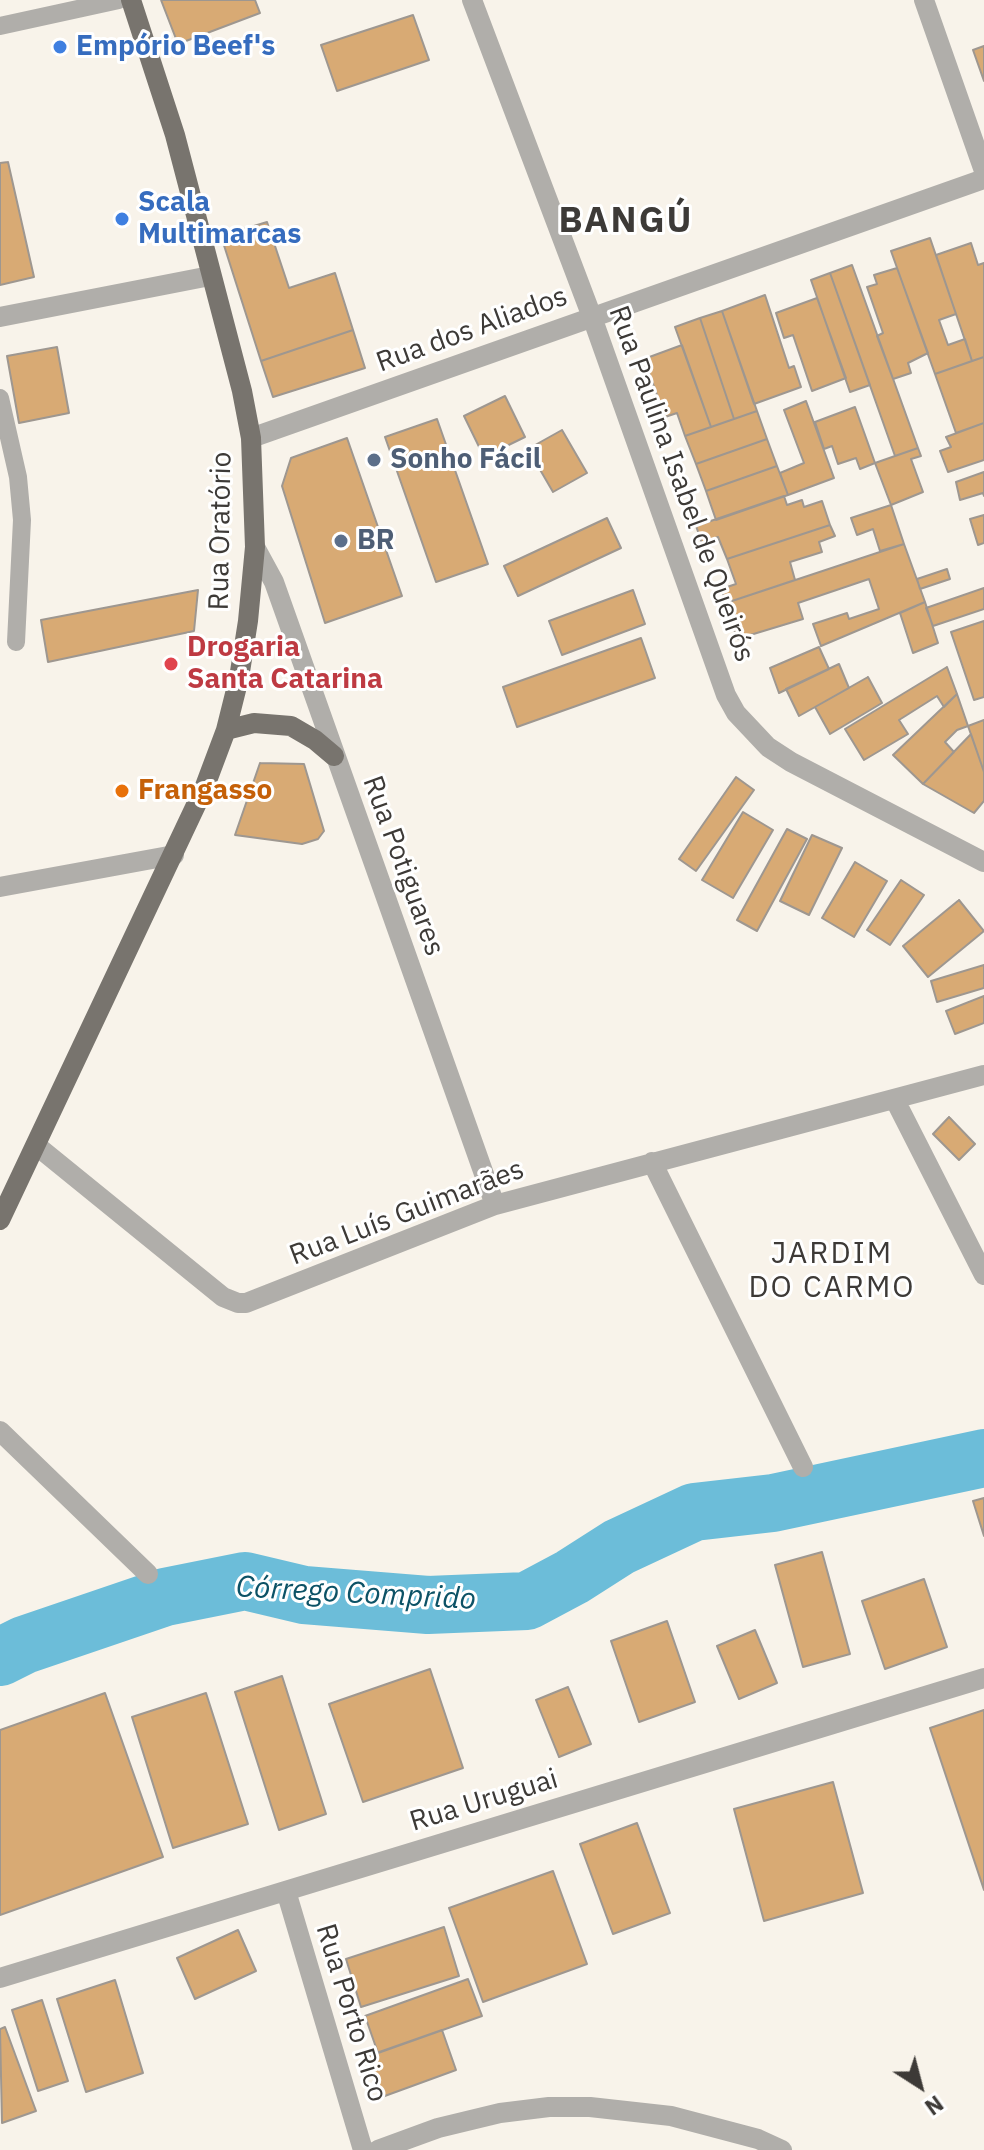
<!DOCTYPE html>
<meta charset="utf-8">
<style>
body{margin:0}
#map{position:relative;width:984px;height:2150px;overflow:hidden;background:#f8f3ea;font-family:"IBM Plex Sans",sans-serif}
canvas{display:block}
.north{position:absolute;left:880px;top:2046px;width:80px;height:80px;-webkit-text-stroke:6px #fff;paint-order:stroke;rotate:144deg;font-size:22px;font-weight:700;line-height:32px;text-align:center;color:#3d3a37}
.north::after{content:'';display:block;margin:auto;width:28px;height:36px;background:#3d3a37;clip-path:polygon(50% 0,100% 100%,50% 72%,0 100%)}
</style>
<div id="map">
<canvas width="984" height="2150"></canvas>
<div class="north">N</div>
</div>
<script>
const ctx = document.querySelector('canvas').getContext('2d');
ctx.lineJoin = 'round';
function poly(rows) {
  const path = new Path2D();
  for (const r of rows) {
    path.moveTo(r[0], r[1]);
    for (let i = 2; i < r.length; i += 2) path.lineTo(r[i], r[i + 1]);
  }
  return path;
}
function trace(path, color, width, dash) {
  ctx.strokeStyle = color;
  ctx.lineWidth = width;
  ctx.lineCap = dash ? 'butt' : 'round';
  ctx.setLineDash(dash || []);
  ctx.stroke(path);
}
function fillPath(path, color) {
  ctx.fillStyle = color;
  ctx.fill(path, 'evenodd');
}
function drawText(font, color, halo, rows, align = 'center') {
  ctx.font = font + ' "IBM Plex Sans",sans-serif';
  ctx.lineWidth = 6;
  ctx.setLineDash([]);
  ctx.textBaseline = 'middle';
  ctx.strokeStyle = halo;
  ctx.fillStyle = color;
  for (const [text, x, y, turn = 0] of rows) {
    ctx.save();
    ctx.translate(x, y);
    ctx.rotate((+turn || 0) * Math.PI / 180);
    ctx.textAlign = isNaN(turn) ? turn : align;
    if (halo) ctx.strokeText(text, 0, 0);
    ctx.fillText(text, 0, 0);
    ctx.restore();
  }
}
trace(poly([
 [0,1657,24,1645,165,1597,245,1581,304,1595,428,1605,527,1601,572,1577,619,1547,694,1512,773,1503,984,1458]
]), '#6cbdd9', 58);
const building = poly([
 [161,0,255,0,260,13,178,44,161,0],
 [413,15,429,60,337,91,321,45,413,15],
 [984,46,984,81,973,50,984,46],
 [8,162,34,277,0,285,0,163,8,162],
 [267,222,289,288,335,273,353,330,261,361,221,236,267,222],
 [930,238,956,314,939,320,948,345,965,339,972,361,935,374,891,251,930,238],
 [971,243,978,265,984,263,984,357,972,361,936,255,971,243],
 [852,265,918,448,895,456,830,273,852,265],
 [897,268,928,353,908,363,911,373,893,379,877,336,883,333,867,287,877,284,874,275,897,268],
 [830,273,870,385,850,392,811,280,830,273],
 [765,295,789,368,794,366,801,387,754,404,722,311,765,295],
 [817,298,846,378,812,391,793,335,784,338,776,313,817,298],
 [722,311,757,411,734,419,700,318,722,311],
 [700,318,734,419,711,427,675,327,700,318],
 [353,330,365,368,273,397,261,361,353,330],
 [682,345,711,427,685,436,677,413,665,417,644,359,682,345],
 [57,347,69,413,19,423,7,356,57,347],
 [984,357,984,423,956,433,935,374,984,357],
 [505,396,525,437,484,457,464,416,505,396],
 [806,401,834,478,788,495,780,473,804,463,784,410,806,401],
 [855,407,875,463,860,469,856,458,838,464,832,446,824,449,815,422,855,407],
 [757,411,767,439,696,464,685,436,757,411],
 [437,419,488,564,436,582,385,437,437,419],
 [984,423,984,460,948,472,940,451,951,447,946,437,984,423],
 [562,430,587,473,553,492,528,449,562,430],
 [347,438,402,596,325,623,282,486,291,458,347,438],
 [767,439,777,466,706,491,696,464,767,439],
 [918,448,921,456,911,459,923,492,891,505,875,463,918,448],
 [777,466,788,495,716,520,706,491,777,466],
 [984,472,984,496,983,493,960,500,956,482,984,472],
 [784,496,787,505,802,500,804,507,822,501,830,525,727,559,718,537,702,543,696,526,784,496],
 [891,505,904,544,880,551,873,529,857,535,851,518,891,505],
 [984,515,984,543,978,545,970,519,984,515],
 [607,518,621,548,518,596,504,566,607,518],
 [830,525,835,536,819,542,822,552,790,562,795,580,726,603,721,589,736,584,727,559,830,525],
 [904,544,925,602,821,646,813,624,847,613,849,619,879,609,869,579,798,603,803,619,737,639,726,603,904,544],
 [947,569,950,579,920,589,917,579,947,569],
 [984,588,984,609,933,626,926,608,984,588],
 [198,590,194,631,48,662,41,620,198,590],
 [633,590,645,624,562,655,549,621,633,590],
 [925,602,938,643,913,653,900,613,925,602],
 [984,621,984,697,974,700,951,632,984,621],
 [641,638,655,678,517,727,503,687,641,638],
 [819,647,829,669,779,693,770,668,819,647],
 [839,664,849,688,799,716,786,689,839,664],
 [947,667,957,694,944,707,937,696,899,720,908,734,864,760,845,729,947,667],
 [868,677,882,703,830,734,815,707,868,677],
 [957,694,968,726,957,730,945,742,954,752,923,784,893,755,957,694],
 [984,720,984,769,983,769,968,726,984,720],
 [971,734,984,772,984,801,974,813,923,784,971,734],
 [260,763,304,764,324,831,318,839,302,844,235,835,260,763],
 [736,777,754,790,696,871,679,859,736,777],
 [743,812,773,830,733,898,702,880,743,812],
 [787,829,807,839,757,931,737,920,787,829],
 [812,835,842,848,809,915,780,901,812,835],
 [855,862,887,881,854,937,822,918,855,862],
 [901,880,924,895,890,945,867,930,901,880],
 [959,900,984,931,928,977,903,946,959,900],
 [984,965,984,988,937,1002,931,981,984,965],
 [984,996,984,1023,955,1034,946,1011,984,996],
 [949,1117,975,1144,959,1160,933,1134,949,1117],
 [984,1498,984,1536,973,1501,984,1498],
 [822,1552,850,1654,803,1667,775,1565,822,1552],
 [924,1579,947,1647,885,1669,862,1601,924,1579],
 [667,1621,695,1702,639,1722,611,1641,667,1621],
 [755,1630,777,1683,739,1699,717,1646,755,1630],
 [430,1669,463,1768,363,1802,329,1704,430,1669],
 [282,1676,326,1814,279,1830,235,1692,282,1676],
 [568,1687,591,1744,559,1757,536,1700,568,1687],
 [105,1693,163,1857,0,1915,0,1730,105,1693],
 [206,1693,248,1824,173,1848,132,1717,206,1693],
 [984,1710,984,1890,930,1728,984,1710],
 [833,1782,863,1893,764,1921,734,1809,833,1782],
 [637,1823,670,1913,613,1934,580,1844,637,1823],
 [553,1871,587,1964,483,2002,449,1908,553,1871],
 [444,1927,459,1976,361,2007,346,1959,444,1927],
 [238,1930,256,1971,195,1999,177,1958,238,1930],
 [468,1979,482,2016,378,2053,365,2016,468,1979],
 [115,1980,143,2073,86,2092,57,1999,115,1980],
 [42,2000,68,2081,38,2091,12,2010,42,2000],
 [5,2027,36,2111,2,2123,0,2029,5,2027],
 [442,2030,456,2070,382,2097,368,2056,442,2030]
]);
fillPath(building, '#d8aa74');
trace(building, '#9e9790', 2);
trace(poly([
 [0,26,119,0],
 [0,398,18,477,22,520,16,642]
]), '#b0aeaa', 18);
trace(poly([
 [924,0,984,171],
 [0,317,210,276],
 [255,547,274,582,495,1205],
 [0,887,174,855],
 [895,1100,984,1275],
 [37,1146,223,1297,238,1303,246,1303,495,1205,984,1075],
 [652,1162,803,1467],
 [0,1431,148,1574],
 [286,1891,363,2150],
 [0,1978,984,1678],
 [378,2150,438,2128,500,2113,549,2107,590,2107,671,2116,758,2139,782,2150]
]), '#b0aeaa', 20);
trace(poly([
 [472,0,592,317,726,695,736,713,768,747,791,762,984,862],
 [251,438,984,179]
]), '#b0aeaa', 20);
trace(poly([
 [226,730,254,723,291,726,315,740,334,756],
 [0,1220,205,786,226,730,239,678,248,621,255,547,251,438,242,391,175,135,131,0]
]), '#78746e', 20);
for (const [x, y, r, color] of [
 [60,47,8,"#3f7fe0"],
 [122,219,8,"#3f7fe0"],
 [374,460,8,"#5c6f8a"],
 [341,541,8,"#5c6f8a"],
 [171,664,8,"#e0444e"],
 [122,791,8,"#e8710a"]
]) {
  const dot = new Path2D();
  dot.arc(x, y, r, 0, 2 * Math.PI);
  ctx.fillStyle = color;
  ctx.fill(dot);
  trace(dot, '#fff', 3);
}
drawText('bold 28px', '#366cbe', '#fff', [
 ["Empório Beef's",76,47],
 ["Scala",138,203],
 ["Multimarcas",138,235]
], 'left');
drawText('28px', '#3d3a37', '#fff', [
 ["Rua dos Aliados",472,330,-20],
 ["Rua Paulina Isabel de Queirós",681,484,70],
 ["Rua Oratório",221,531,-89],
 ["Rua Potiguares",403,866,70],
 ["Rua Luís Guimarães",407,1213,-21],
 ["Rua Uruguai",484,1801,-17],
 ["Rua Porto Rico",351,2013,73]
]);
drawText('bold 28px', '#4e5e75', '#fff', [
 ["Sonho Fácil",390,460],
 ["BR",357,541]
], 'left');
drawText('bold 28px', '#be3a42', '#fff', [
 ["Drogaria",187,648],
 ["Santa Catarina",187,680]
], 'left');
drawText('bold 28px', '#c56008', '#fff', [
 ["Frangasso",138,791]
], 'left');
ctx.letterSpacing = '2px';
drawText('30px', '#3d3a37', '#fff', [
 ["JARDIM",832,1254],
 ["DO CARMO",832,1288]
]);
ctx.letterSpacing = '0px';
drawText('italic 30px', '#0c5266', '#fff', [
 ["Córrego Comprido",356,1594,3]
]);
ctx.letterSpacing = '2px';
drawText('bold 36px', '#3d3a37', '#fff', [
 ["BANGÚ",626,222]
]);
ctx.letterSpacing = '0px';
</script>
